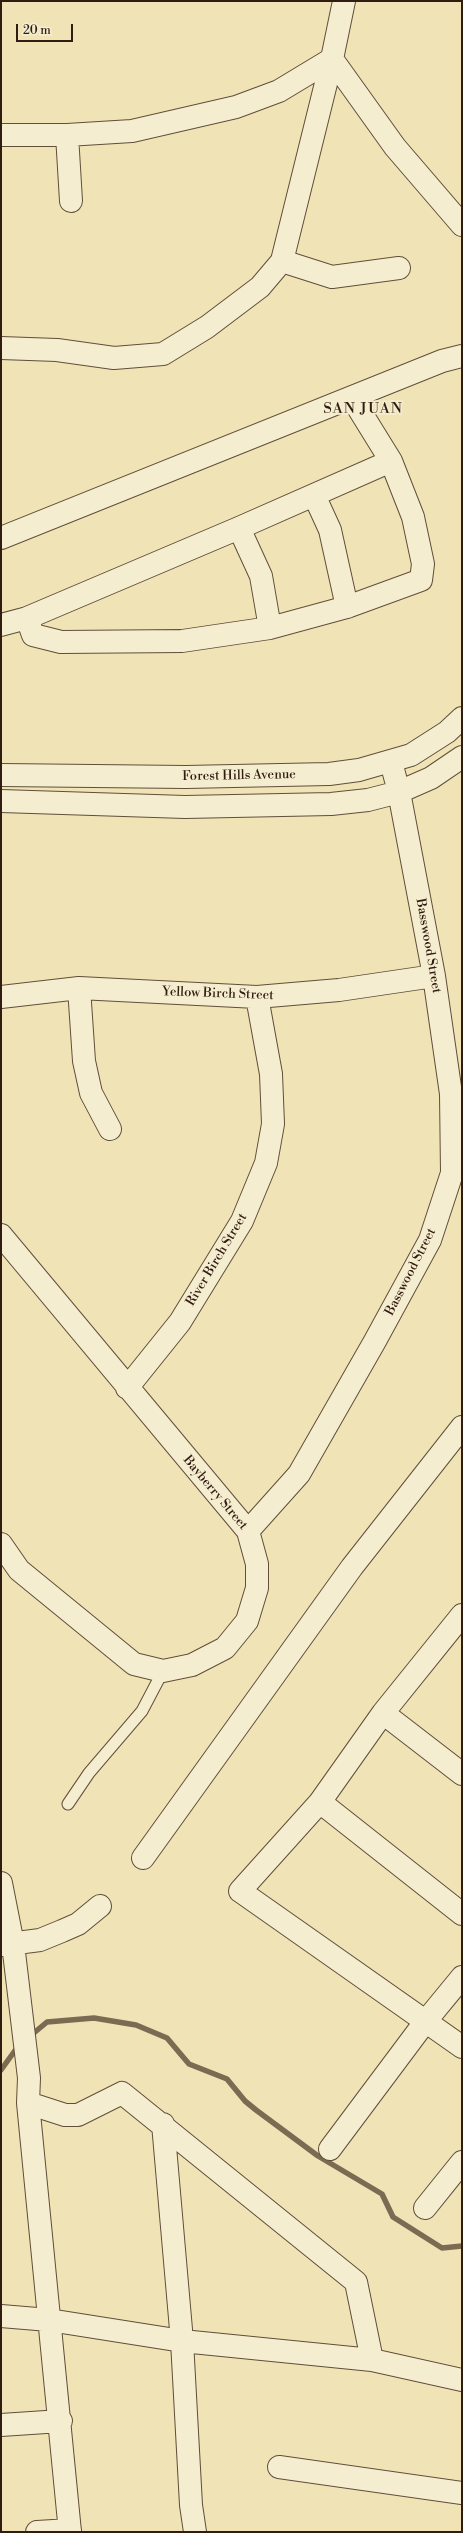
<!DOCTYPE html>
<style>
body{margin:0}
#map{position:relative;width:463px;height:2533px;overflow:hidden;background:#f0e4b7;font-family:"Libre Bodoni",serif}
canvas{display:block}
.frame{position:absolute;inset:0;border:2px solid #301c11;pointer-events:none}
.scale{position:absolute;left:16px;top:24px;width:57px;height:18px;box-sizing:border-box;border:2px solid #301c11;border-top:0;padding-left:5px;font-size:12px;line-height:14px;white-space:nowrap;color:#301c11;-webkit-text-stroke:3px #f5edd0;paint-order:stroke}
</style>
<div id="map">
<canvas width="463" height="2533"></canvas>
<div class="frame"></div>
<div class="scale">20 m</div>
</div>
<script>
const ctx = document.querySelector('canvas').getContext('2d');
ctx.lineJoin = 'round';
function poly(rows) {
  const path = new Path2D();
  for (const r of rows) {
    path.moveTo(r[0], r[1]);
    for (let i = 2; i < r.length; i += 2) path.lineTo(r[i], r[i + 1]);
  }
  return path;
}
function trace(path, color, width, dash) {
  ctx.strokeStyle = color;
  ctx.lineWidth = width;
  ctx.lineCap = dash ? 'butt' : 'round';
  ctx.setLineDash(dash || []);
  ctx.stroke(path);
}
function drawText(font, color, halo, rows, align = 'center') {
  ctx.font = font + ' "Libre Bodoni",serif';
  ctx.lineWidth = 3.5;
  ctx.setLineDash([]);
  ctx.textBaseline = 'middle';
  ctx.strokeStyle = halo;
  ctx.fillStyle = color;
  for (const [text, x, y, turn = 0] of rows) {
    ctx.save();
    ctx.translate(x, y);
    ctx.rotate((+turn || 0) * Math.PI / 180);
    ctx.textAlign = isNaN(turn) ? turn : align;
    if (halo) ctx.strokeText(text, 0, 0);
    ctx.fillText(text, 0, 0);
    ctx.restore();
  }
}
trace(poly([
 [29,2037,47,2022,94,2018,136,2025,167,2038,189,2064,227,2079,245,2101,256,2110,318,2156,382,2194,393,2217,442,2248,462,2246],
 [1,2070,19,2045]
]), '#7c6b53', 5.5);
const lane = poly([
 [68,1804,89,1773,142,1711,163,1671]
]);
const street = poly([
 [1,135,67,135,132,131,236,107,279,91,332,59,395,147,462,225],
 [67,135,71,201],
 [282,261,332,277,399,268],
 [1,348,57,350,114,358,163,354,207,327,260,287,282,261,332,59,344,1],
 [314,495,330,530,347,607],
 [239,528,261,576,270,628],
 [1,538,442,361,462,356],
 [27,618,33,635,61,642,182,641,270,628,347,607,421,580,423,564,413,517,391,461,352,398],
 [1,625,27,618,239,528,391,461],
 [1,775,186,777,329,774,359,770,411,755,447,732,462,718],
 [1,801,185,807,331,804,368,800,399,792,431,778,462,757],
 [79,988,84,1061,91,1093,110,1129],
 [1,997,79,988,257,997,339,990,434,976],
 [1,1235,248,1531,257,1564,257,1588,247,1621,225,1648,192,1665,163,1671,134,1664,19,1570,1,1544],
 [127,1388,180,1322,242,1221,266,1163,273,1124,271,1074,257,997],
 [248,1531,299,1474,375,1341,430,1240,452,1173,451,1094,434,976,399,792,391,762],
 [462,1615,383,1713,320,1802,240,1891,462,2047],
 [383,1713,462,1774],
 [320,1802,462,1914],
 [143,1858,352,1567,462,1427],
 [1,1883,13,1944,29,2078,28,2103,70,2532],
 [1,1945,40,1940,62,1931,78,1924,100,1906],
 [28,2103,65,2115,78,2115,122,2093,356,2282,372,2360],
 [163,2124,182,2341,191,2505,195,2532],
 [330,2149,425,2022,462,1977],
 [425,2208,462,2162],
 [1,2316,49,2320,182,2341,372,2360,462,2380],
 [1,2425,61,2421],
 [279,2467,462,2493],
 [37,2532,70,2530]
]);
trace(lane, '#604e3a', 13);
trace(street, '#604e3a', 24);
trace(lane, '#f5edd0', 11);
trace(street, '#f5edd0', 22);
drawText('13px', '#301c11', '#f5edd0', [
 ["Forest Hills Avenue",239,776,-1],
 ["Basswood Street",428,946,80],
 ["Yellow Birch Street",218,994,2],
 ["River Birch Street",217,1260,-59],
 ["Basswood Street",411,1272,-63],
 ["Bayberry Street",215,1493,50]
]);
ctx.letterSpacing = '1px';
drawText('15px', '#301c11', '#f5edd0', [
 ["SAN JUAN",363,409]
]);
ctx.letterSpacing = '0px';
</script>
